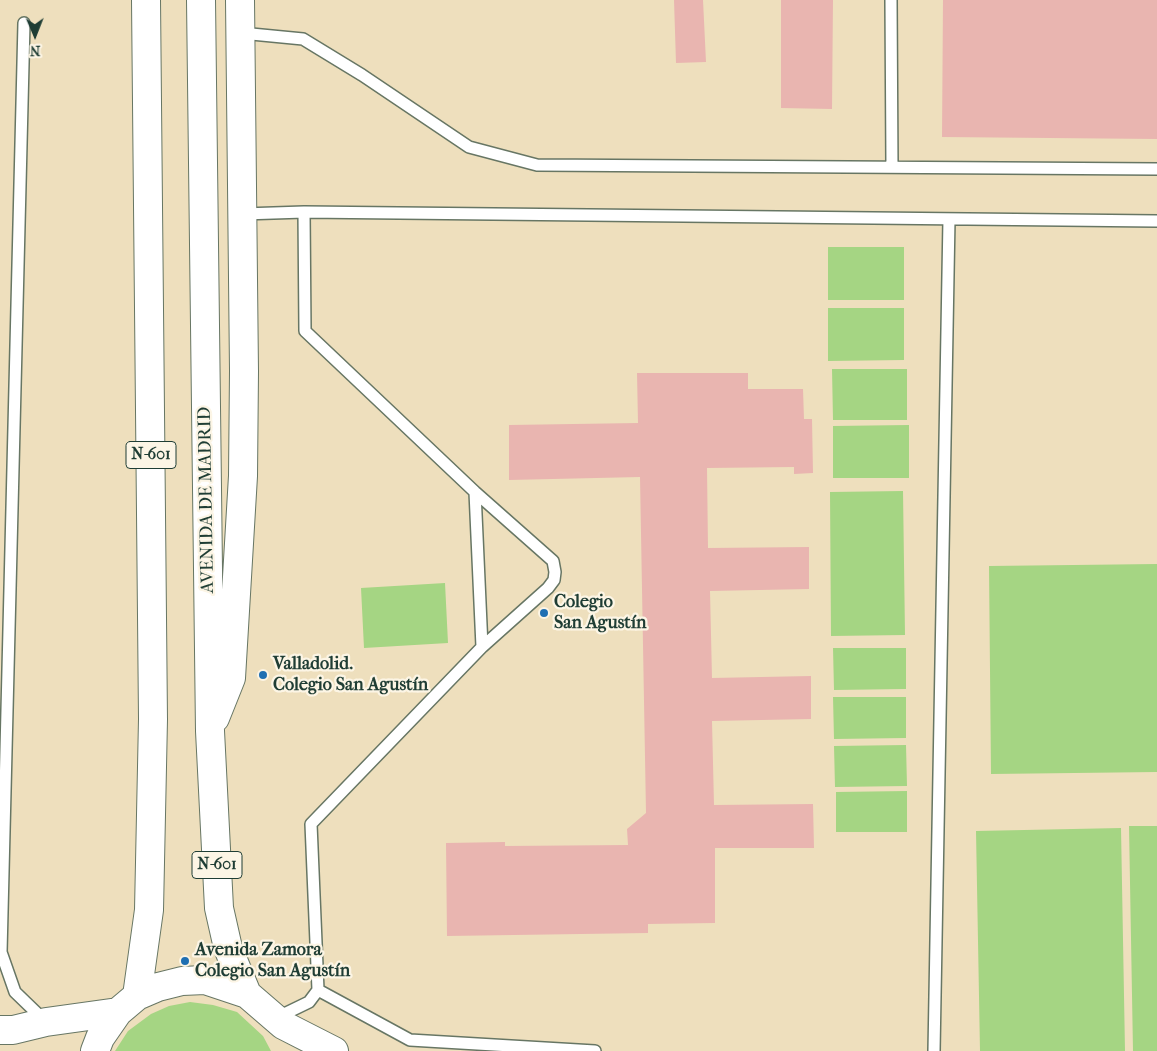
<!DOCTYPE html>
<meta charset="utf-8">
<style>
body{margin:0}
#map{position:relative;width:1157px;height:1051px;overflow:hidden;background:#eedfbd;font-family:"IM FELL French Canon",serif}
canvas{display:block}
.north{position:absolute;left:10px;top:10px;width:50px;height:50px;-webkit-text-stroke:4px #fcf5e5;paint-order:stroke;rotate:179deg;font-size:14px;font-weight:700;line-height:20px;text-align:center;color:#1f3d34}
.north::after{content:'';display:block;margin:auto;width:18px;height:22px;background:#1f3d34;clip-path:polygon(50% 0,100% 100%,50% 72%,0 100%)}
</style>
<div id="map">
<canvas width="1157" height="1051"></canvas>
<div class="north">N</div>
</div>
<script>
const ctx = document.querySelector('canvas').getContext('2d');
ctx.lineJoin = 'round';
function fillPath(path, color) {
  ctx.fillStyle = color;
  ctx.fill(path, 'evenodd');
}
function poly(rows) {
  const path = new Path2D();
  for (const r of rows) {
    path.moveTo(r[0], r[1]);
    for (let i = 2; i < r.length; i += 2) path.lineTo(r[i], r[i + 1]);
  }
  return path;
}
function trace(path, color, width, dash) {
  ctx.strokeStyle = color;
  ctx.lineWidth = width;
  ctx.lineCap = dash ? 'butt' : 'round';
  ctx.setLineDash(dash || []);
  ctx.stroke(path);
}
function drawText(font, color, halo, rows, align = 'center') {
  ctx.font = font + ' "IM FELL French Canon",serif';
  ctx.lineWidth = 4.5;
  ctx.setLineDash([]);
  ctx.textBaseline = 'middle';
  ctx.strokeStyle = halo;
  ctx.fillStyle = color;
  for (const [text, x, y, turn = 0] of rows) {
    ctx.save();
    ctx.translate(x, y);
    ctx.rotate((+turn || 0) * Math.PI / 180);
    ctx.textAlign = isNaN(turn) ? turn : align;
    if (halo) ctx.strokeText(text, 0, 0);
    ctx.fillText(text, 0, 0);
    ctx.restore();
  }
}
fillPath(poly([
 [828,247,904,247,904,300,828,300],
 [828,308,904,308,904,360,828,361],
 [832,369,907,369,907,420,833,420],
 [909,425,909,478,833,478,833,426],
 [903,491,905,635,831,636,830,492],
 [1157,564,1157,772,991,774,989,566],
 [445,583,448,643,364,648,361,588],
 [833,648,906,648,906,689,834,690],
 [833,697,906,697,906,738,834,739],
 [906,745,907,786,835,787,834,746],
 [907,791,907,832,836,832,836,792],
 [1129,826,1157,826,1157,1051,1133,1051],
 [1121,828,1125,1051,980,1051,976,831],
 [190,1002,213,1005,237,1012,263,1036,271,1051,115,1051,128,1031,151,1014,169,1006]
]), '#a5d583');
fillPath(poly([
 [674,0,703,0,706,62,676,63],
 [781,0,833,0,832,109,781,108],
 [943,0,1157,0,1157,139,942,137],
 [637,373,748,373,748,389,803,389,804,419,812,419,813,473,794,474,794,467,707,468,708,548,809,547,809,589,710,591,712,678,811,676,811,719,712,721,714,805,813,804,814,848,715,848,715,923,648,924,648,933,447,936,446,843,505,842,505,846,628,845,627,829,646,813,640,477,509,480,509,425,638,423]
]), '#e9b5b0');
const lane = poly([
 [891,0,892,167],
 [24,23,1,952,15,992,45,1021],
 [241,33,303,39,362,75,469,147,537,165,1157,169],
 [304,212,305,331,475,492,553,561,555,572,554,580,548,588,482,647],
 [243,214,304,212,1157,221],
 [318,990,410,1040,595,1051],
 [276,1018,309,1002,318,990,311,824,482,647,475,492],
 [934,1051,949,219]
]);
const highway = poly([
 [201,0,210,731,219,908,228,948,247,994],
 [215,718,231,678,243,476,244,371,240,0],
 [137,996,149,910,153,719,146,0],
 [0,1030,13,1030,46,1022,118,1012],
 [95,1051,100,1038,118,1012,137,996,158,987,182,981,205,980,247,994,283,1025,334,1051]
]);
trace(lane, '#677664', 14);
trace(highway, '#677664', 30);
trace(lane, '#fff', 11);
trace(highway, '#fff', 28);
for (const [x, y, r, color] of [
 [544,613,5,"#1f6fb2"],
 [263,675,5,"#1f6fb2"],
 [185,961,5,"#1f6fb2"]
]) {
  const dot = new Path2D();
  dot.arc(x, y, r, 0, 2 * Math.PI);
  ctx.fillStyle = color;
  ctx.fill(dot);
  trace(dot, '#fcf5e5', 2);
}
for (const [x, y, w] of [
 [151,455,50],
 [217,865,50]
]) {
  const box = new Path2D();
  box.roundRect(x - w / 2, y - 13.5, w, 27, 4);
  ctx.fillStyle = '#fcf5e5';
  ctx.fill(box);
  trace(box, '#1f3d34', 1);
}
drawText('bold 16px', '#1f3d34', null, [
 ["N-601",151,455],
 ["N-601",217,865]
]);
drawText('18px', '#1f3d34', '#fcf5e5', [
 ["AVENIDA DE MADRID",207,500,-91]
]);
drawText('bold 18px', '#1f3d34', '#fcf5e5', [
 ["Colegio",554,603],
 ["San Agustín",554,624],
 ["Valladolid.",273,665],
 ["Colegio San Agustín",273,686],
 ["Avenida Zamora",195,951],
 ["Colegio San Agustín",195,972]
], 'left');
</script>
